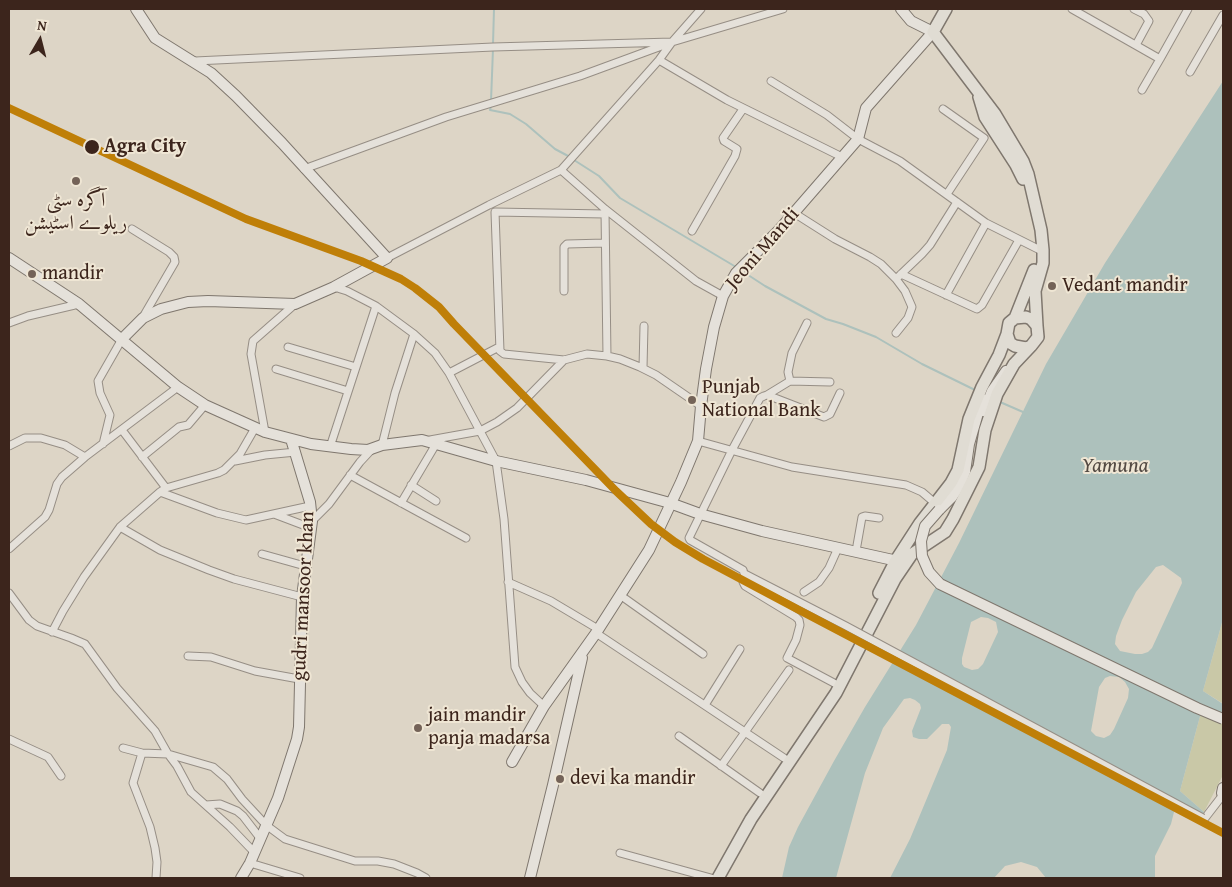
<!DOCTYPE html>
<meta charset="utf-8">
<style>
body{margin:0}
#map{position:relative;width:1232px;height:887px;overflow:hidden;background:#ddd5c6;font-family:"Gentium Book Plus",serif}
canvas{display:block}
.frame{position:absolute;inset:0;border:10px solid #3c251c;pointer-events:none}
.north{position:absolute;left:15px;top:15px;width:50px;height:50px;-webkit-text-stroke:4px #efe6d4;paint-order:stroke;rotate:8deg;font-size:14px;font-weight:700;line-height:20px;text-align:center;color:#3c251c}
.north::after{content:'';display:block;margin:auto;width:18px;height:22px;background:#3c251c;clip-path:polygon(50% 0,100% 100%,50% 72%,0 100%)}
</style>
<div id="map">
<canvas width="1232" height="887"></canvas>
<div class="frame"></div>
<div class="north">N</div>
</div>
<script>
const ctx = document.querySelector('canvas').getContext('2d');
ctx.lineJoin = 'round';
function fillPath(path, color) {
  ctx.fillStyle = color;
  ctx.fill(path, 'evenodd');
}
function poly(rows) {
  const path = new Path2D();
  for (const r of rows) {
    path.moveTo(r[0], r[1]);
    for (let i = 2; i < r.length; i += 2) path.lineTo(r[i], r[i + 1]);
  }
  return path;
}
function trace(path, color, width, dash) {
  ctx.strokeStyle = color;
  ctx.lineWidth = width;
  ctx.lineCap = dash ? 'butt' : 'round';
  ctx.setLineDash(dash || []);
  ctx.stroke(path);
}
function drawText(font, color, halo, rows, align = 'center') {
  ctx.font = font + ' "Gentium Book Plus",Amiri,serif';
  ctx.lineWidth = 4;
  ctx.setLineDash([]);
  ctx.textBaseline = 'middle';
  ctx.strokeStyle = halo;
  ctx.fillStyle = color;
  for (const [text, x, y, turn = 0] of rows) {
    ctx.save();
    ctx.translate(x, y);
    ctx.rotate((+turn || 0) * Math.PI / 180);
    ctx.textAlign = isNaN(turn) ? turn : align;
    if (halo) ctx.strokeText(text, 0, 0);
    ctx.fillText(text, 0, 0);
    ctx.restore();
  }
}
fillPath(poly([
 [1223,619,1223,699,1222,703,1203,691],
 [1203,705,1223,714,1223,775,1204,812,1180,791]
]), '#c9c8a7');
fillPath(poly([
 [1223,81,1223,619,1203,691,1223,704,1223,714,1203,705,1180,791,1204,812,1202,815,1177,800,1171,824,1155,856,1155,878,1046,878,1037,867,1021,862,1005,866,994,878,890,878,910,839,947,750,951,727,949,724,942,724,927,739,919,739,913,737,912,731,921,708,920,704,915,700,910,698,904,699,883,728,865,773,836,878,782,878,789,847,798,827,834,761,865,707,916,625,959,543,1046,364,1105,263],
 [1163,565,1181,578,1182,583,1152,648,1148,652,1142,654,1135,654,1120,651,1115,644,1116,636,1122,620,1136,592,1156,567],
 [981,617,988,618,996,622,998,632,983,664,978,669,972,670,964,667,962,664,962,658,971,622],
 [1110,676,1119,677,1125,682,1129,689,1128,698,1114,729,1110,735,1104,738,1096,736,1091,731,1099,687,1105,678]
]), '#adc1bc');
trace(poly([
 [493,44,494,9],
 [491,101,493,49],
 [491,106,490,110,510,114,526,124,555,149,570,157],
 [574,160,599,176,620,198,736,267],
 [742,271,765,286,826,319,843,324,876,337,922,364,975,390],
 [1000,402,1023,412]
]), '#adc1bc', 2);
const street = poly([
 [1072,9,1160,59,1142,90],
 [1134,9,1144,14,1149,21,1136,45],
 [1160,59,1188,9],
 [659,60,727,100,842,157],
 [195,61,493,47,672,42,783,9],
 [1190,72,1223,15],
 [771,81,827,115,858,139,900,161,986,223,1038,249],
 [943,109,984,138,947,194],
 [304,169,446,117,580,76,667,44],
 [561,170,605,209,696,281,723,296],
 [605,211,607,356],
 [794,213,835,239,870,257,881,264,896,279,905,291,912,307,908,318,896,333],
 [605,214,495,212,500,351,504,354,564,360,587,354,607,356,620,359,640,367,656,375,701,406],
 [132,229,169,252,174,257,175,262,143,317],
 [692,231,735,156,737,149,724,141,723,138,743,109],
 [387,258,489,205,561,170,659,60,672,42,701,9],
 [901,274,977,309,982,305,1019,240],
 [898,277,922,254,930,245,957,202],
 [334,287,347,291,376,306,414,334,435,353,449,373,496,461,504,519,515,667,522,682,530,693,544,706],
 [564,291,564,247,567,244,605,243],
 [946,295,986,223],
 [9,323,28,316,79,304],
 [288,347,356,367],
 [643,368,644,326],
 [276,369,348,391],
 [449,373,499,347],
 [790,381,788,372,792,353,807,323],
 [767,395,790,381,830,382],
 [122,430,166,488],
 [265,432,251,354,253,341,295,304],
 [430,440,480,431,497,422,517,408,564,360],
 [698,441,792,467,906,485,922,492,936,504],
 [103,444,110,415,100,393,98,381,122,339],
 [382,445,395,393,414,334],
 [9,446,25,438,41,438,65,445,85,457],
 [330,447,376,306],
 [142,457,179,427,188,425,205,405],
 [235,461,265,455,296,452],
 [350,475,466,538],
 [411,485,436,501],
 [160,492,217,513,246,520,310,506],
 [401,503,436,444],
 [274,514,311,528],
 [312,521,329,504,360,462,373,448],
 [120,527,160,550,209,570,234,579,302,597],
 [9,549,45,517,49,510,57,484,62,477,85,457,178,387],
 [856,551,862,517,865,516,879,518],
 [262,554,305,566],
 [745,576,743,570,690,540,689,538,732,450,760,398,764,396,767,395,824,417,830,414,840,393],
 [508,582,551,601,598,629],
 [743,582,745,586,796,617,799,620,800,625,796,640,787,658,834,683],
 [804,592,819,582,829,568,838,548],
 [9,593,29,620,37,626,71,638,85,644,117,688,155,731,168,754,177,766,191,792,230,827,254,852],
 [620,595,703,654],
 [52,632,63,611,84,577,120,527,160,492,166,488,218,473,224,470,240,454,255,428],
 [596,633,784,758],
 [188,656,211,657,255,671,299,679],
 [705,705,740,649],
 [679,736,760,793],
 [9,739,48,757,61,776],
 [123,748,142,753,168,754,213,767,227,779,242,799,266,825,285,839,355,861,378,861,394,864,417,873,426,878],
 [142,753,133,783,150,827,155,848,157,862,156,878],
 [721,766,789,670],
 [206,805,220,804,237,811,243,816,260,838],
 [1203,818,1205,818,1222,796],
 [620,853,711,878],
 [250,863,300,878]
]);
const secondary = poly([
 [9,258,79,304,178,387,205,405,265,432,311,444,351,449,368,450,382,445,422,440,496,461,586,480,670,503,700,514,762,531,902,562],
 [122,339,143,318,161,309,188,302,208,301,295,304,334,287,387,258,282,143,236,96,211,73,155,38,136,9],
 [984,411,992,391,1006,371],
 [939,510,952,497,960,485,965,472,969,444,982,399],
 [512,762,544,706,596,633,649,550,681,482,698,441,701,406,706,369,714,327,723,296,736,273,779,230,858,139,866,108,933,32,911,21,901,9],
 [1223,788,1222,793,1223,796],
 [241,878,250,863,278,798,297,739,299,727,302,597,312,521,310,502,291,439],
 [530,878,553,785,582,658]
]);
const primary = poly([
 [946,9,933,32,995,114,1023,161,1028,174,1041,230,1043,250,1043,263,1035,291,1037,326],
 [979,97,985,117,1016,165,1023,179],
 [1015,318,1026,317,1031,319,1037,326,1038,337,1031,346,1026,348,1015,346,1010,343,1007,334,1009,323,1015,318,1034,270],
 [879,593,896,560,920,523,951,483,958,470,969,419,982,387,999,355,1007,334],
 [718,878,751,819,836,693,895,579,912,554,945,532,953,519,979,467,985,430,997,394,1014,364,1031,346]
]);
trace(street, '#968e85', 9);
trace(secondary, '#7f776e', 12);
trace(primary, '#7f776e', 14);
trace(street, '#e5e1da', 7);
trace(secondary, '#e5e1da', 10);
trace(primary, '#e0dcd3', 11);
const streetBridge = poly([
 [745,574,846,626,1203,818]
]);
const secondaryBridge = poly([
 [939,510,925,526,921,541,922,556,929,572,940,584,1197,708,1223,719]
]);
trace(streetBridge, '#968e85', 9, []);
trace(secondaryBridge, '#7f776e', 12, []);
trace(streetBridge, '#e5e1da', 7);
trace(secondaryBridge, '#e5e1da', 10);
trace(poly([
 [9,108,246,219,361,261,401,279,415,288,439,307,454,324,616,491,651,524,675,542,703,559,799,610,1223,833]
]), '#bf7f08', 8);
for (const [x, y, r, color] of [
 [92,147,8,"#3c251c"],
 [76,181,5,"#746358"],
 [32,274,5,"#746358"],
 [1052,286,5,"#746358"],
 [692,400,5,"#746358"],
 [418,728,5,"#746358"],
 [560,779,5,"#746358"]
]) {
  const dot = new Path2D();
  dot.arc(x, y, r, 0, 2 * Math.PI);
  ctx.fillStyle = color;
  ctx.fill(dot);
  trace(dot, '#efe6d4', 2);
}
drawText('bold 20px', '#3c251c', '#efe6d4', [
 ["Agra City",104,147]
], 'left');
drawText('20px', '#3c251c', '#efe6d4', [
 ["آگرہ سٹی",76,201,"center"],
 ["ریلوے اسٹیشن",76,224,"center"],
 ["mandir",42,274],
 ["Vedant mandir",1062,286],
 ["Punjab",702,388],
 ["National Bank",702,411],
 ["jain mandir",428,716],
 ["panja madarsa",428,739],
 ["devi ka mandir",570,779]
], 'left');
drawText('20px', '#3c251c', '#efe6d4', [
 ["Jeoni Mandi",763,249,-49],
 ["gudri mansoor khan",304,596,-87]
]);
drawText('italic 21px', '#534a43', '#efe6d4', [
 ["Yamuna",1115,467]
]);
</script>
